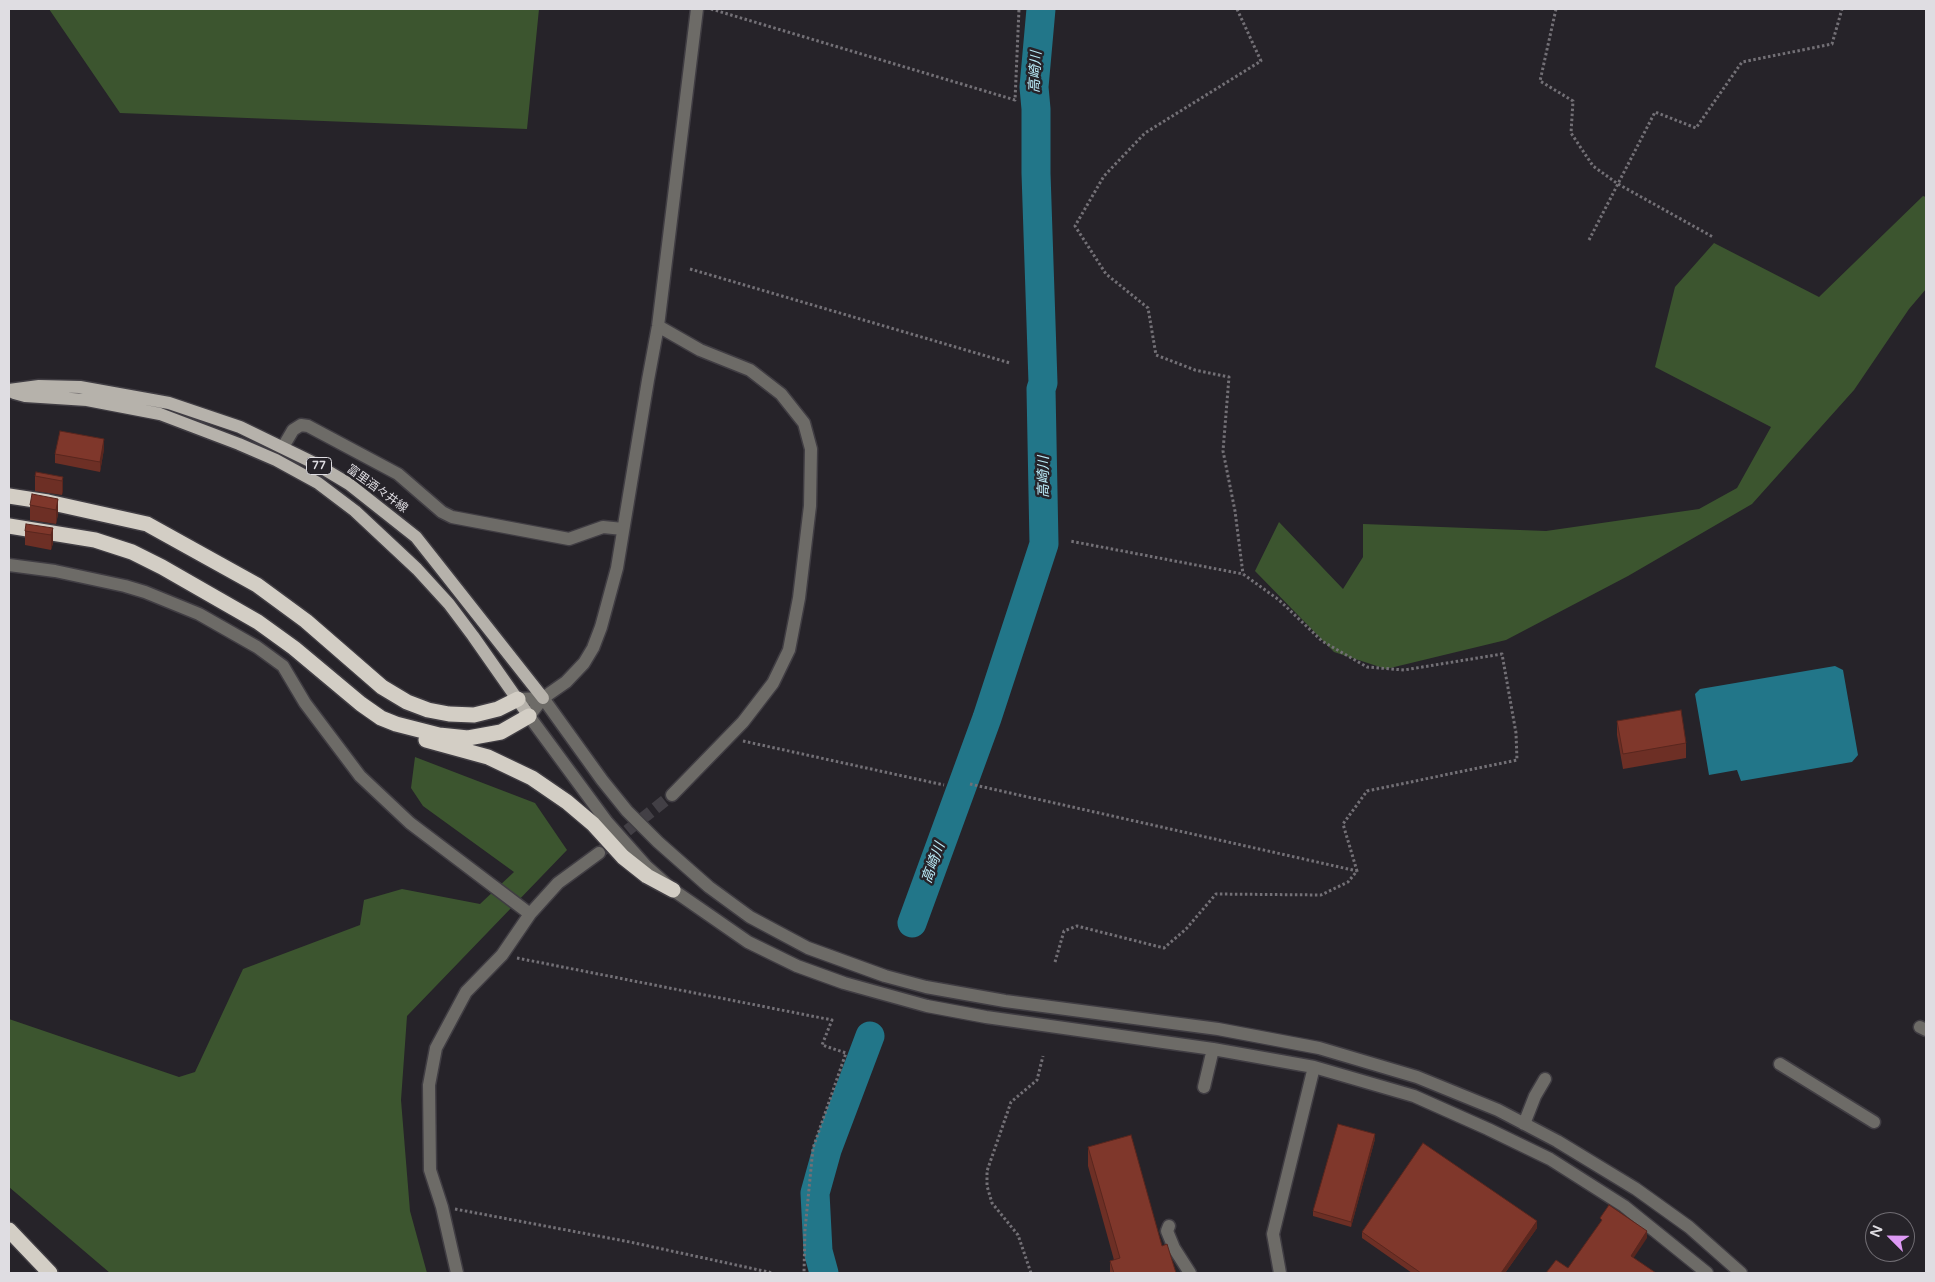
<!DOCTYPE html>
<meta charset="utf-8">
<style>
body{margin:0}
#map{position:relative;width:1935px;height:1282px;overflow:hidden;background:#262329;font-family:"Varela Round",sans-serif}
canvas{display:block}
.frame{position:absolute;inset:0;border:10px solid #dfdde2;pointer-events:none}
.north{position:absolute;left:1865px;top:1212px;width:50px;height:50px;box-sizing:border-box;background:#262329;border:1px solid #706d73;border-radius:50%;rotate:293deg;font-size:14px;font-weight:700;line-height:20px;text-align:center;color:#dfdde2}
.north::after{content:'';display:block;margin:auto;width:18px;height:22px;background:#dd99f4;clip-path:polygon(50% 0,100% 100%,50% 72%,0 100%)}
</style>
<div id="map">
<canvas width="1935" height="1282"></canvas>
<div class="frame"></div>
<div class="north">N</div>
</div>
<script>
const ctx = document.querySelector('canvas').getContext('2d');
ctx.lineJoin = 'round';
function fillPath(path, color) {
  ctx.fillStyle = color;
  ctx.fill(path, 'evenodd');
}
function poly(rows) {
  const path = new Path2D();
  for (const r of rows) {
    path.moveTo(r[0], r[1]);
    for (let i = 2; i < r.length; i += 2) path.lineTo(r[i], r[i + 1]);
  }
  return path;
}
function trace(path, color, width, dash) {
  ctx.strokeStyle = color;
  ctx.lineWidth = width;
  ctx.lineCap = dash ? 'butt' : 'round';
  ctx.setLineDash(dash || []);
  ctx.stroke(path);
}
function drawText(font, color, halo, rows, align = 'center') {
  ctx.font = font + ' "Varela Round","Noto Sans JP",sans-serif';
  ctx.lineWidth = 5;
  ctx.setLineDash([]);
  ctx.textBaseline = 'middle';
  ctx.strokeStyle = halo;
  ctx.fillStyle = color;
  for (const [text, x, y, turn = 0] of rows) {
    ctx.save();
    ctx.translate(x, y);
    ctx.rotate((+turn || 0) * Math.PI / 180);
    ctx.textAlign = isNaN(turn) ? turn : align;
    if (halo) ctx.strokeText(text, 0, 0);
    ctx.fillText(text, 0, 0);
    ctx.restore();
  }
}
fillPath(poly([
 [49,9,539,9,527,129,120,113],
 [1923,196,1926,197,1926,289,1909,309,1854,390,1752,504,1628,576,1506,640,1386,669,1334,652,1255,571,1279,522,1343,589,1363,557,1363,524,1546,531,1699,509,1737,488,1771,427,1655,367,1675,287,1714,243,1819,297],
 [415,757,535,803,567,850,407,1016,401,1100,410,1211,427,1273,110,1273,9,1187,9,1019,179,1077,195,1072,243,969,360,925,364,900,402,889,480,904,514,872,423,806,411,788]
]), '#3c552f');
fillPath(poly([
 [1835,666,1843,670,1858,755,1852,762,1741,781,1737,770,1709,775,1695,694,1700,689]
]), '#227689');
trace(poly([
 [912,923,987,718,1044,544,1041,389,1043,383,1036,173,1036,109,1034,87,1041,9],
 [824,1273,818,1251,815,1193,827,1150,870,1036]
]), '#227689', 29);
trace(poly([
 [599,853,672,795]
]), '#423f45', 12, [12, 6]);
const minor = poly([
 [697,9,658,326,648,380,617,568,601,627,593,648,584,663,566,682,543,698,529,716,607,822,646,866,673,890,748,942,797,966,844,983,927,1006,986,1017,1213,1049,1314,1067,1414,1096,1488,1129,1550,1159,1624,1206,1707,1273],
 [658,326,700,350,750,370,781,394,804,423,811,449,810,506,799,598,789,650,773,683,743,722,672,795],
 [283,447,293,430,301,425,308,426,398,474,442,512,452,517,569,539,603,527,623,529],
 [9,565,55,571,125,586,145,592,199,614,257,647,283,666,305,703,360,776,410,823,530,914],
 [543,698,602,780,627,811,658,842,709,887,750,917,808,948,885,976,926,987,1005,1001,1218,1029,1319,1048,1417,1077,1498,1110,1557,1141,1636,1189,1689,1227,1741,1273],
 [518,699,543,698],
 [1920,1027,1926,1030],
 [1780,1064,1874,1122],
 [1204,1087,1213,1049],
 [1524,1124,1535,1096,1545,1079],
 [1169,1226,1167,1231,1174,1248,1190,1273],
 [457,1273,442,1207,430,1170,429,1085,436,1048,466,992,502,955,530,914,558,883,599,853],
 [1280,1273,1273,1234,1314,1067]
]);
const major = poly([
 [9,390,39,386,80,387,169,403,240,427,314,463,349,484,416,537,543,698],
 [14,393,25,396,87,400,160,414,239,444,276,460,318,483,355,511,417,569,449,604,473,636,529,716]
]);
const highway = poly([
 [9,496,48,502,147,524,257,585,306,621,382,687,407,702,428,710,449,714,474,715,498,709,518,699],
 [9,526,95,540,132,552,162,567,258,622,294,648,361,704,381,718,396,724,439,735,468,738,501,732,529,716],
 [426,740,488,757,532,778,567,802,593,824,623,857,647,876,673,890],
 [9,1230,50,1273]
]);
trace(minor, '#403d43', 15);
trace(major, '#403d43', 15);
trace(highway, '#403d43', 18);
trace(poly([
 [711,9,1015,100,1019,9],
 [1237,9,1261,61,1145,133,1104,176,1075,226,1106,274,1148,308,1156,355,1195,370,1229,377,1223,451,1235,511,1243,574],
 [1556,9,1540,81,1573,101,1571,133,1593,166,1618,184,1713,237],
 [1589,240,1655,112,1696,128,1742,62,1832,44,1842,9],
 [690,269,1010,363],
 [743,741,944,785],
 [970,784,1357,871],
 [517,958,832,1020,822,1045,846,1053,813,1148,805,1230,804,1273],
 [1055,962,1064,931,1077,926,1164,948,1186,929,1216,894,1321,895,1348,882,1357,871,1343,824,1367,791,1517,760,1516,733,1502,654,1404,670,1367,667,1322,641,1279,600,1243,574,1070,541],
 [455,1209,630,1242,773,1273],
 [1031,1273,1018,1235,992,1203,987,1186,987,1171,1011,1102,1037,1080,1043,1056]
]), '#737076', 3, [2.5, 2.5]);
trace(minor, '#6d6b67', 12);
trace(major, '#b6b2ab', 12);
trace(highway, '#d3cec5', 15);
fillPath(poly([
 [104,449,100,472,55,463,55,454],
 [35,476,63,477,62,495,35,491],
 [58,499,58,514,56,524,30,520,30,505],
 [53,528,53,543,51,550,25,545,25,531],
 [1617,721,1686,743,1686,758,1623,769,1617,735],
 [1375,1139,1351,1227,1313,1216,1313,1211],
 [1088,1147,1162,1246,1176,1273,1110,1273,1110,1261,1114,1260,1088,1166],
 [1537,1228,1505,1273,1412,1273,1362,1238,1362,1232]
]), '#6d2f25');
fillPath(poly([
 [104,439,104,449,100,472,100,462],
 [63,477,63,492,62,495,62,481],
 [58,499,58,514,56,524,56,510],
 [53,528,53,543,51,550,51,535],
 [1375,1134,1375,1139,1351,1227,1351,1222],
 [1537,1221,1537,1228,1505,1273,1501,1273],
 [1647,1231,1647,1238,1631,1262,1631,1256]
]), '#59261e');
const building = poly([
 [60,431,104,439,100,462,55,454,60,431],
 [36,472,63,477,62,481,35,476,36,472],
 [32,494,58,499,56,510,30,505,32,494],
 [26,524,53,528,51,535,25,531,26,524],
 [1681,710,1686,743,1623,754,1617,721,1681,710],
 [1338,1124,1375,1134,1351,1222,1313,1211,1338,1124],
 [1131,1135,1162,1246,1167,1244,1176,1273,1114,1273,1110,1261,1120,1258,1088,1147,1131,1135],
 [1423,1143,1537,1221,1501,1273,1421,1273,1362,1232,1423,1143],
 [1609,1205,1647,1231,1631,1256,1656,1273,1546,1273,1556,1260,1568,1268,1602,1220,1600,1218,1609,1205]
]);
fillPath(building, '#7f372b');
trace(building, '#59261e', 1);
for (const [x, y, w] of [
 [319,466,25]
]) {
  const box = new Path2D();
  box.roundRect(x - w / 2, y - 8.5, w, 17, 4);
  ctx.fillStyle = '#262329';
  ctx.fill(box);
  trace(box, '#dfdde2', 1);
}
drawText('bold 11px', '#dfdde2', null, [
 ["77",319,466]
]);
drawText('12px', '#dfdde2', '#262329', [
 ["富里酒々井線",377,489,36]
]);
drawText('italic 14px', '#bcedfa', '#262329', [
 ["高崎川",1036,72,-87],
 ["高崎川",1044,477,-90],
 ["高崎川",934,863,-70]
]);
</script>
